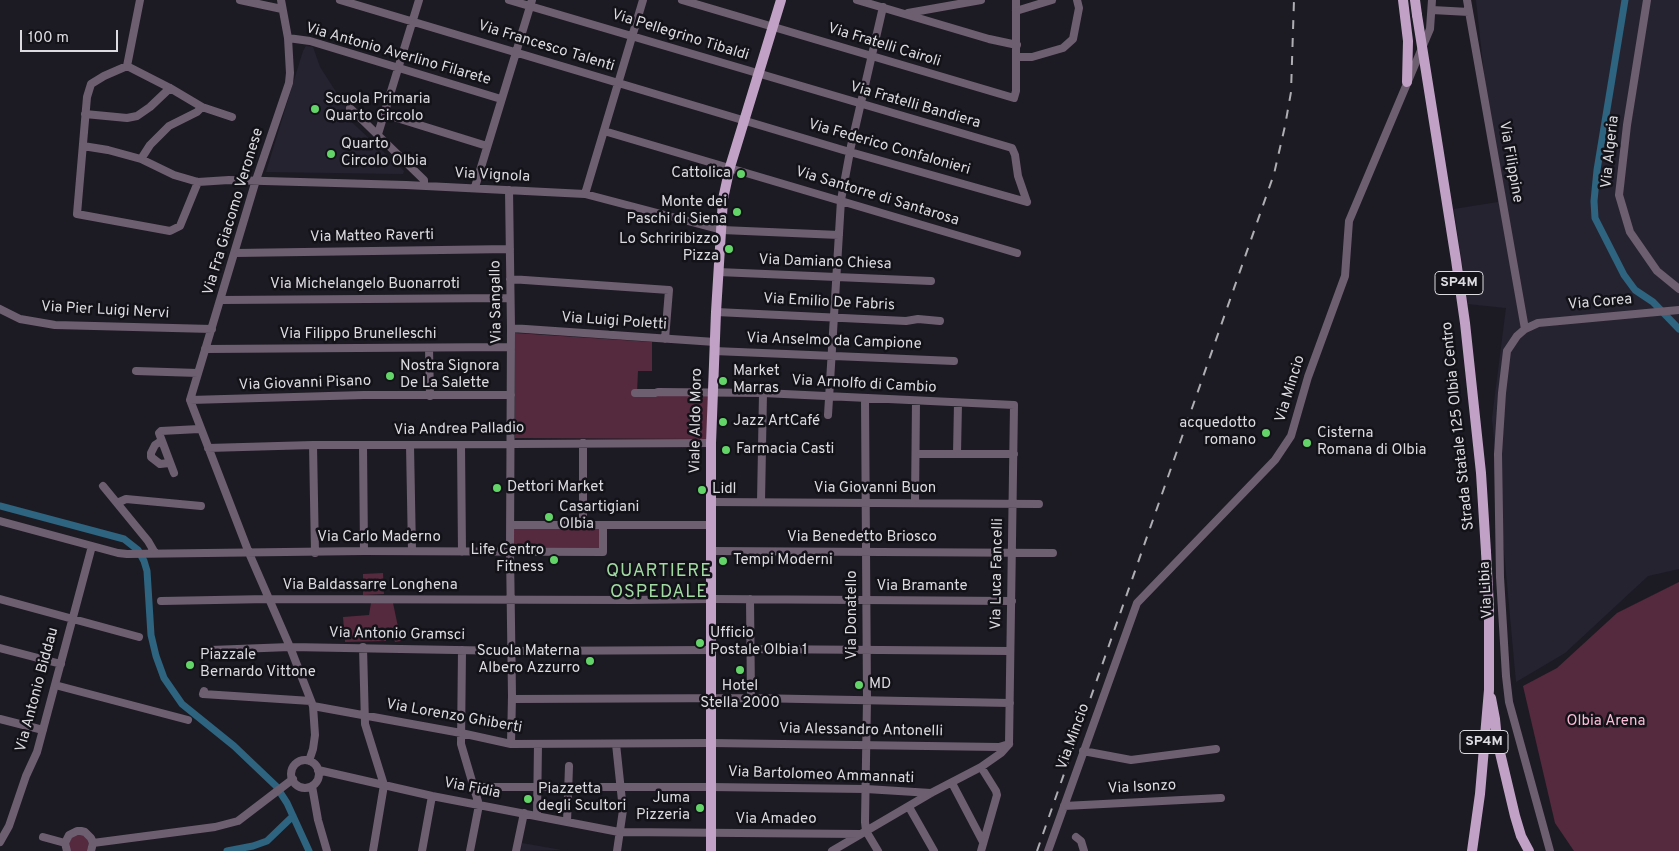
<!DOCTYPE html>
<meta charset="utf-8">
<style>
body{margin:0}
#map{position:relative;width:1679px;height:851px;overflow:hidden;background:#1c1b23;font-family:Overpass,sans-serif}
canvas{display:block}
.scale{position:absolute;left:20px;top:30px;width:98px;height:22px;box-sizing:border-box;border:2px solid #dcdbe0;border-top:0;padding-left:6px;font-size:15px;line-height:18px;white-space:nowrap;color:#dcdbe0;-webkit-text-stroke:4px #131219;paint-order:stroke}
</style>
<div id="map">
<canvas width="1679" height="851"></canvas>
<div class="scale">100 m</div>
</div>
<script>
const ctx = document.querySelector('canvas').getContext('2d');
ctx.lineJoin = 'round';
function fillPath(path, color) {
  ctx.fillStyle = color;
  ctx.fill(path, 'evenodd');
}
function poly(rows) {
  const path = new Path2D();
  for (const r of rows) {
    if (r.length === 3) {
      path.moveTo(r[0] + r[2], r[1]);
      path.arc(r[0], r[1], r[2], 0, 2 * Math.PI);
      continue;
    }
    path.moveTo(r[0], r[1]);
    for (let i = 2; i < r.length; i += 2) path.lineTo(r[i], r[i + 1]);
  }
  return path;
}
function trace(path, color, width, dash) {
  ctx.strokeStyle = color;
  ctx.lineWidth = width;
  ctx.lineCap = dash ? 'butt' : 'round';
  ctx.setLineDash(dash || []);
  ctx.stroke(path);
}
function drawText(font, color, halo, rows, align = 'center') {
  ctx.font = font + ' Overpass,sans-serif';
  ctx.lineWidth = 5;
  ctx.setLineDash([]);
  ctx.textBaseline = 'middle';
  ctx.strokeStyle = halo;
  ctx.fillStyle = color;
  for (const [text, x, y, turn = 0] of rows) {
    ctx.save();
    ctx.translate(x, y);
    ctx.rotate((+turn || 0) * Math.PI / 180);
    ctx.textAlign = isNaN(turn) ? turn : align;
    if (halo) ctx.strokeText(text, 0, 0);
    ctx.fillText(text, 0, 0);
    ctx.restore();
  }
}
fillPath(poly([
 [1476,0,1679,0,1679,569,1648,576,1565,653,1516,682,1492,418,1506,308,1468,304,1454,209,1498,202],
 [306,46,313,47,320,67,338,95,346,104,343,114,404,171,403,174,266,172,303,51],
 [522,843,556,849,562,850,521,851]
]), '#262331');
fillPath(poly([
 [515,333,652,342,652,371,638,371,637,393,708,395,707,439,515,438],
 [600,527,601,549,514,548,514,528],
 [383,573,384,594,363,595,363,574],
 [1679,582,1679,851,1574,851,1555,823,1523,686,1557,668,1617,613],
 [371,603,393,603,401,641,395,642,392,632,386,633,386,641,345,642,343,617,369,615],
 [77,834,84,835,88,840,89,843,87,851,71,851,70,850,69,843,72,837]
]), '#55293e');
trace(poly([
 [1625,0,1597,170,1594,201,1595,218,1624,275,1635,290,1653,302,1679,329],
 [0,506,124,539,138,550,144,561,147,571,151,635,156,656,164,678,182,704,234,746,276,786,287,803,309,851],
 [227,851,253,846,267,841,293,816]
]), '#2e647f', 7);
trace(poly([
 [140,0,127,66,104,76,91,84,87,97,77,214,170,231,180,226,198,182],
 [240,0,282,9],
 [281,0,288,38,290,73,289,83,256,180,190,400,249,553,290,647,313,706,315,735,313,749,309,761],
 [340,0,843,150,1027,202],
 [509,0,1012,148,1015,155,1018,176,1027,202],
 [682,0,1014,98,1016,91,1016,0],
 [857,0,989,39,1017,45],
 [1467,0,1525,329],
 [1647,0,1627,125,1619,195,1630,232,1657,271,1679,289],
 [1432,10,1469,12],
 [1016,11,1052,0],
 [908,13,981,0],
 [288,38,310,41,501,99],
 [1017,57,1032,57,1063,48,1073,39,1079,8,1077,0],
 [127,66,170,88,202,107,232,117],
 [350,108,424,180,424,186],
 [85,114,127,118,137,116,150,107,170,88],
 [384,114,487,146],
 [604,131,1017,253],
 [378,134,419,0],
 [83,146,108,150,141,159,174,175,198,182,229,180,406,185,585,194,722,230,839,235],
 [141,159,150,145,169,126,197,112,202,107],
 [475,187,532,0],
 [509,190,511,328,510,551,512,696,511,744],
 [585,194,643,0],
 [235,253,510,249],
 [718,272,931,281],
 [510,279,669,290,665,339],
 [221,300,510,298],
 [0,309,20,319,55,325,212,329],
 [716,312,906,321,918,319,940,321],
 [511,328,715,342],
 [429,348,430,396],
 [205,349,511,347],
 [714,351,954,361],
 [136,371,198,373],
 [635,393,655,393,658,392,763,393,1014,405,1009,744],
 [865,398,867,699,865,822,866,831,878,851],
 [190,400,364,395,511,395],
 [828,415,841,200,851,146,883,7],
 [161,441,155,445,151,453,151,457,160,464,169,463],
 [313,445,315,553],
 [363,445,364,551],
 [410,445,412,551],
 [461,445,462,552],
 [208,448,313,445,711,443],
 [916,454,1014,454],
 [957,454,958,403],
 [174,473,159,433,161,431,199,429],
 [103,486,148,541,155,553],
 [711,502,1039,504],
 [761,502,763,393],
 [117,503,126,499,201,506],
 [915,503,916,401],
 [0,521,118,553,127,554,364,551,603,552,603,525],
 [583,524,583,443],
 [511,525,710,525],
 [711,551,1053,553],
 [0,599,139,637],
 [750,599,751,698],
 [161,601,269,599,629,600,712,599,1012,601],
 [363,647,365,724,384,785,373,851],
 [0,648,61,664],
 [751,649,1010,651],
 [211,650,290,647,511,651,712,650],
 [462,650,461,744,479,805,470,851],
 [55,685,188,720],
 [204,691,203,694,311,701],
 [512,699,751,698,1010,703],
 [313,706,461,733,511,744,711,743,999,747,1009,744],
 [0,719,43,730],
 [616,744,623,810,617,851],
 [1083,751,1131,760,1216,749],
 [305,774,14],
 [318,770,432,796,619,832,860,834],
 [952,783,983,842],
 [312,786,318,820,327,851],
 [473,787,710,787,866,789,931,793],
 [1064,806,1221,798],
 [909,807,934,851],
 [537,816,538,744],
 [567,822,569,766],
 [43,837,65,843],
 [1076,837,1081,841,1084,851],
 [0,842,9,826,26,776,37,752,92,546],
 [93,843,215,827,238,821,293,779],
 [67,851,65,843,69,835,77,831,81,831,85,832,91,838,93,843,91,851],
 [422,851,432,796],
 [516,851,524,813],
 [832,851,931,793,981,767,1001,753,1009,744],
 [981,851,997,795,996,791,981,767],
 [1048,851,1137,603,1275,460,1291,436,1308,377,1345,276,1349,221,1430,29,1432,0],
 [1550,851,1509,702,1506,676,1500,577,1498,454,1502,393,1507,351,1517,336,1525,329,1538,323,1679,310]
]), '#6e5f70', 8);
trace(poly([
 [1403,0,1408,41,1407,82],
 [1415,0,1417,15],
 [1491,698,1495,719,1497,740,1515,816,1521,836,1529,851],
 [711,851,711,443,716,312,723,199,730,167,781,0],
 [1472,851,1480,794,1489,690,1489,608,1486,552]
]), '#c1a2c6', 10);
trace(poly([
 [1037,851,1274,174,1285,126,1291,92,1294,0]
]), '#afaeb4', 2, [9, 9]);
trace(poly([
 [1417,15,1456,260,1465,323,1481,473,1486,552]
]), '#c1a2c6', 10);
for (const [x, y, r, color] of [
 [315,109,5,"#63d468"],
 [331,154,5,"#63d468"],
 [741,174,5,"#63d468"],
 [737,212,5,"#63d468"],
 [729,249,5,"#63d468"],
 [390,376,5,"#63d468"],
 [723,381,5,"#63d468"],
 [723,422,5,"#63d468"],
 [1266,433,5,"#63d468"],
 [1307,443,5,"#63d468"],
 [726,450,5,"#63d468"],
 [497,488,5,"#63d468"],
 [702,490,5,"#63d468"],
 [549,517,5,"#63d468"],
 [554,560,5,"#63d468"],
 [723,561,5,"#63d468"],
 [700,643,5,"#63d468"],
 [590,661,5,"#63d468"],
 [190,665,5,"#63d468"],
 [740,670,5,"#63d468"],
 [859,685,5,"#63d468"],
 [528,799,5,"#63d468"],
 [700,808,5,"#63d468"]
]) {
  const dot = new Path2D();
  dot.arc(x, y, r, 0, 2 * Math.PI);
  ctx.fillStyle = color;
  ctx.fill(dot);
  trace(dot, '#131219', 2);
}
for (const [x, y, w] of [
 [1459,283,48],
 [1484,742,48]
]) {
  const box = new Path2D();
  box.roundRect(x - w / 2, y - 11.5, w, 23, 4);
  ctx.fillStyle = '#131219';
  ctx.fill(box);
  trace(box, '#dcdbe0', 1);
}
drawText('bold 14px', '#dcdbe0', null, [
 ["SP4M",1459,283],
 ["SP4M",1484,742]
]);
drawText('15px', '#dcdbe0', '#131219', [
 ["Via Pellegrino Tibaldi",680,36,17],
 ["Via Fratelli Cairoli",884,46,17],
 ["Via Francesco Talenti",546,47,17],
 ["Via Antonio Averlino Filarete",398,55,16],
 ["Via Fratelli Bandiera",915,106,16],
 ["Via Federico Confalonieri",889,148,16],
 ["Via Algeria",1611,152,-84],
 ["Via Filippine",1510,162,80],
 ["Via Vignola",492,176,3],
 ["Via Santorre di Santarosa",877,197,17],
 ["Via Fra Giacomo Veronese",234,212,-73],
 ["Via Matteo Raverti",372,237,-1],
 ["Via Damiano Chiesa",825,263,2],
 ["Via Michelangelo Buonarroti",365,285],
 ["Via Sangallo",497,302,-91],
 ["Via Emilio De Fabris",829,303,3],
 ["Via Corea",1600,303,-5],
 ["Via Pier Luigi Nervi",105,311,3],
 ["Via Luigi Poletti",614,322,4],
 ["Via Filippo Brunelleschi",358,335],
 ["Via Anselmo da Campione",834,342,2],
 ["Via Giovanni Pisano",305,384,-2],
 ["Via Arnolfo di Cambio",864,385,3],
 ["Via Mincio",1291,389,-73],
 ["Viale Aldo Moro",697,421,-89],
 ["Strada Statale 125 Olbia Centro",1459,426,-96],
 ["Via Andrea Palladio",459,430,-1],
 ["Via Giovanni Buon",875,489],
 ["Via Carlo Maderno",379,538],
 ["Via Benedetto Briosco",862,538],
 ["Via Luca Fancelli",998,574,-89],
 ["Via Baldassarre Longhena",370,586],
 ["Via Bramante",922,587],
 ["Via Libia",1487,590,-93],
 ["Via Donatello",853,615,-90],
 ["Via Antonio Gramsci",397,635,1],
 ["Via Antonio Biddau",38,690,-75],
 ["Via Lorenzo Ghiberti",454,717,10],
 ["Via Alessandro Antonelli",861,731,1],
 ["Via Mincio",1074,737,-70],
 ["Via Bartolomeo Ammannati",821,776,2],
 ["Via Isonzo",1142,788,-3],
 ["Via Fidia",472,789,11],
 ["Via Amadeo",776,820]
]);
drawText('15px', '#dcdbe0', '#131219', [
 ["Scuola Primaria",325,100],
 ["Quarto Circolo",325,117],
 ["Quarto",341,145],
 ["Circolo Olbia",341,162],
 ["Cattolica",731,174,"right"],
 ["Monte dei",727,203,"right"],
 ["Paschi di Siena",727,220,"right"],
 ["Lo Schriribizzo",719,240,"right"],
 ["Pizza",719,257,"right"],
 ["Nostra Signora",400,367],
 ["De La Salette",400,384],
 ["Market",733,372],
 ["Marras",733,389],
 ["Jazz ArtCafé",733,422],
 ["acquedotto",1256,424,"right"],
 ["romano",1256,441,"right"],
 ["Cisterna",1317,434],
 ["Romana di Olbia",1317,451],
 ["Farmacia Casti",736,450],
 ["Dettori Market",507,488],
 ["Lidl",712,490],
 ["Casartigiani",559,508],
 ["Olbia",559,525],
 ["Life Centro",544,551,"right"],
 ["Fitness",544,568,"right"],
 ["Tempi Moderni",733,561],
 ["Ufficio",710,634],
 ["Postale Olbia 1",710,651],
 ["Scuola Materna",580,652,"right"],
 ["Albero Azzurro",580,669,"right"],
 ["Piazzale",200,656],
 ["Bernardo Vittone",200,673],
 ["MD",869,685],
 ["Hotel",740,687,"center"],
 ["Stella 2000",740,704,"center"],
 ["Piazzetta",538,790],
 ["degli Scultori",538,807],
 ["Juma",690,799,"right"],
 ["Pizzeria",690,816,"right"]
], 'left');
drawText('15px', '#fdbdd8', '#131219', [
 ["Olbia Arena",1606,722]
]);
ctx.letterSpacing = '1px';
drawText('18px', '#a1dba1', '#131219', [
 ["QUARTIERE",659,572],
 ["OSPEDALE",659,593]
]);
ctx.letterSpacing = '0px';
</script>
